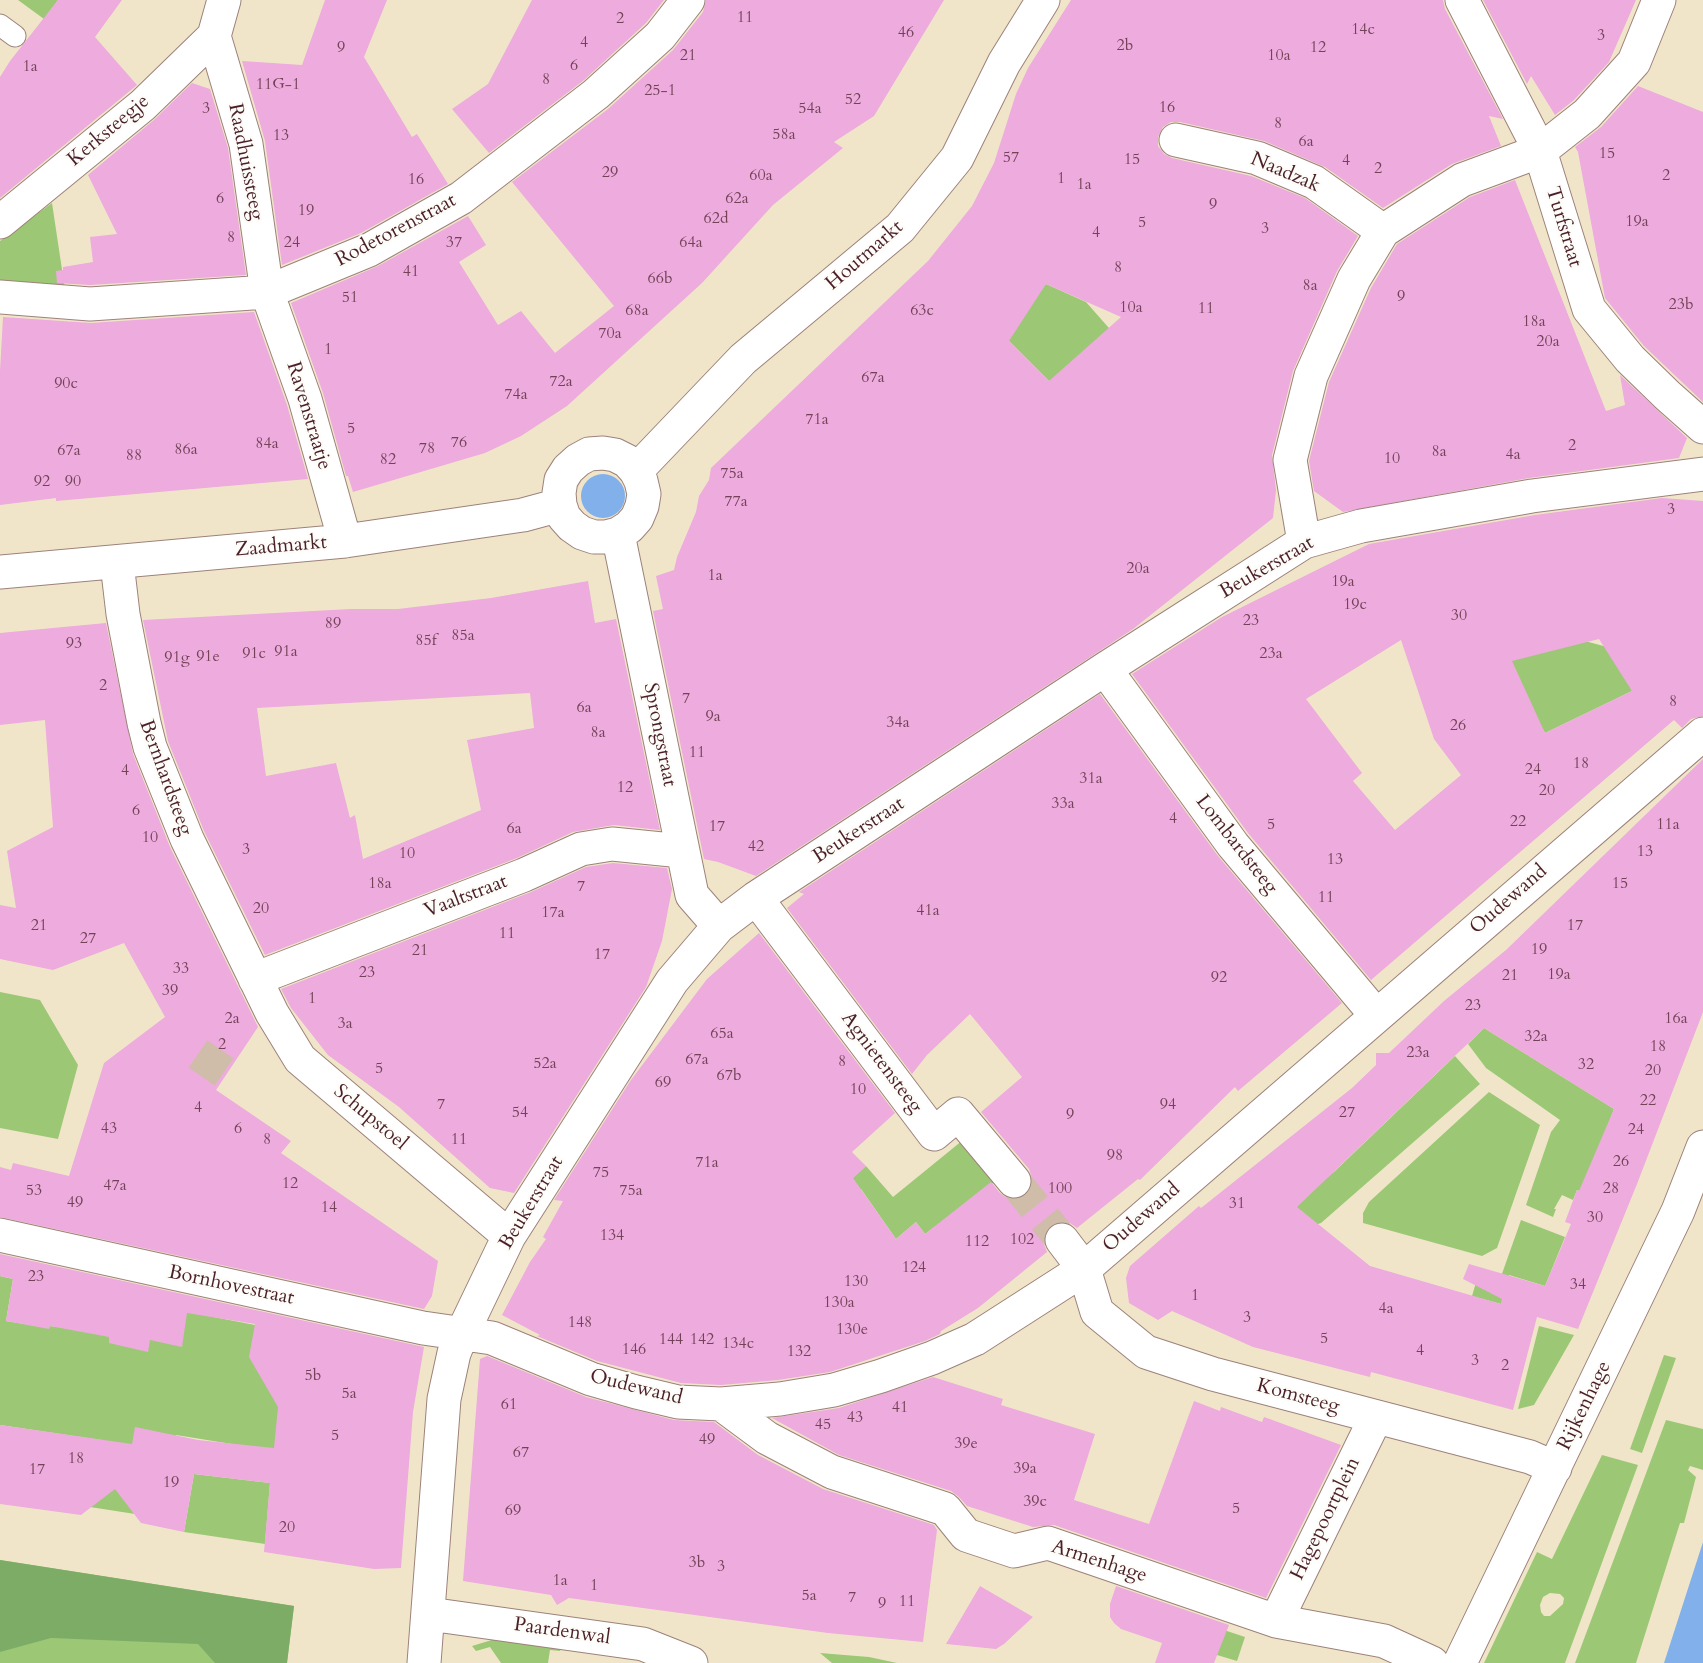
<!DOCTYPE html>
<style>
body{margin:0}
canvas{display:block;background:#f0e5c9}
</style>
<canvas width="1703" height="1663"></canvas>
<script>
const ctx = document.querySelector('canvas').getContext('2d');
ctx.lineJoin = 'round';
function fillPath(path, color) {
  ctx.fillStyle = color;
  ctx.fill(path, 'evenodd');
}
function poly(rows) {
  const path = new Path2D();
  for (const r of rows) {
    if (r.length === 3) {
      path.moveTo(r[0] + r[2], r[1]);
      path.arc(r[0], r[1], r[2], 0, 2 * Math.PI);
      continue;
    }
    path.moveTo(r[0], r[1]);
    for (let i = 2; i < r.length; i += 2) path.lineTo(r[i], r[i + 1]);
  }
  return path;
}
function trace(path, color, width, dash) {
  ctx.strokeStyle = color;
  ctx.lineWidth = width;
  ctx.lineCap = dash ? 'butt' : 'round';
  ctx.setLineDash(dash || []);
  ctx.stroke(path);
}
function drawText(font, color, halo, rows, align = 'center') {
  ctx.font = font + ' Cardo,serif';
  ctx.lineWidth = 4.5;
  ctx.setLineDash([]);
  ctx.textBaseline = 'middle';
  ctx.strokeStyle = halo;
  ctx.fillStyle = color;
  for (const [text, x, y, turn = 0] of rows) {
    ctx.save();
    ctx.translate(x, y);
    ctx.rotate((+turn || 0) * Math.PI / 180);
    ctx.textAlign = isNaN(turn) ? turn : align;
    if (halo) ctx.strokeText(text, 0, 0);
    ctx.fillText(text, 0, 0);
    ctx.restore();
  }
}
fillPath(poly([
 [18,0,58,0,44,19],
 [52,203,66,296,0,289,0,241],
 [1046,284,1086,302,1138,361,1049,381,1004,336],
 [1585,641,1618,650,1632,691,1545,733,1505,662],
 [0,992,40,1000,78,1065,58,1139,0,1128],
 [1484,1028,1614,1109,1582,1192,1577,1190,1573,1200,1562,1195,1554,1209,1556,1209,1553,1217,1526,1205,1551,1132,1560,1120,1486,1068,1468,1044],
 [1455,1056,1480,1084,1321,1223,1236,1253,1335,1171],
 [1489,1092,1540,1125,1497,1248,1482,1256,1363,1223,1363,1213,1369,1202],
 [963,1140,997,1180,925,1234,916,1222,896,1239,861,1189,830,1208,825,1203,866,1166,893,1197],
 [1521,1220,1565,1237,1545,1286,1509,1275,1501,1304,1472,1296,1477,1279,1498,1285],
 [0,1276,13,1279,6,1321,49,1328,50,1326,150,1340,157,1306,255,1325,299,1401,275,1451,176,1435,135,1514,90,1507,101,1440,0,1425],
 [1539,1326,1574,1335,1534,1405,1518,1409],
 [1664,1355,1676,1358,1642,1453,1630,1449],
 [1666,1420,1703,1429,1703,1470,1690,1466,1688,1470,1696,1477,1684,1523,1680,1523,1636,1663,1575,1663],
 [1602,1455,1638,1465,1565,1663,1484,1663,1537,1552,1552,1559],
 [1550,1593,1560,1594,1564,1598,1563,1604,1550,1616,1544,1616,1541,1612,1540,1605,1543,1597],
 [194,1474,270,1483,265,1544,184,1532],
 [0,1560,294,1606,287,1663,0,1663],
 [1173,1613,1245,1637,1237,1661,1217,1655],
 [495,1639,562,1645,560,1651,550,1650,548,1663,501,1663,490,1647,476,1651,472,1646],
 [820,1653,869,1657,897,1663,832,1663]
]), '#9cc875');
fillPath(poly([
 [0,1560,294,1606,287,1663,215,1663,198,1644,51,1638,0,1652]
]), '#7dac66');
fillPath(poly([
 [603,496,22],
 [1703,1542,1703,1663,1664,1663]
]), '#81b0eb');
fillPath(poly([
 [58,0,122,0,95,37,137,85,0,198,0,77,10,61],
 [325,0,387,0,364,57,412,137,417,134,448,184,361,233,282,265,265,141,242,61,302,65],
 [532,0,664,0,646,23,584,80,489,153,452,109,488,84],
 [706,0,944,0,874,116,834,142,843,148,773,205,702,283,567,406,521,436,485,453,353,492,348,476,346,476,323,393,291,303,378,266,468,216,486,245,459,262,498,325,521,311,555,353,614,306,512,182,608,109,673,50,703,12],
 [1071,0,1443,0,1445,9,1503,119,1489,116,1501,146,1452,164,1383,208,1325,167,1264,141,1180,122,1171,122,1163,127,1158,137,1158,146,1164,154,1172,158,1251,176,1305,198,1358,236,1337,271,1293,371,1272,455,1276,490,1273,518,1133,629,756,876,718,862,704,859,653,611,663,609,656,576,674,570,677,557,696,512,699,496,709,480,711,468,928,261,972,206,994,163,1016,94,1028,68],
 [1046,284,1121,317,1049,381,1009,341],
 [1483,0,1636,0,1609,62,1574,100,1555,115,1531,76,1527,84],
 [192,83,210,89,228,148,246,275,90,285,57,283,56,271,63,270,63,267,93,262,90,237,117,234,88,175,155,119],
 [1638,86,1703,112,1703,402,1644,346,1605,298,1578,152,1575,147,1601,127],
 [1515,180,1606,411,1625,405,1620,375,1687,438,1679,458,1529,478,1343,512,1314,491,1309,461,1329,382,1371,288,1397,244,1470,197],
 [254,312,287,405,308,479,56,501,56,498,0,505,0,371,3,317,91,323],
 [1662,498,1703,501,1703,716,1691,719,1682,728,1674,720,1371,980,1248,833,1132,674,1222,617,1369,544,1535,515],
 [1599,639,1632,691,1545,733,1512,661],
 [1401,640,1434,739,1461,775,1395,830,1353,781,1362,773,1306,699],
 [588,581,595,623,616,619,660,830,614,825,573,832,517,858,265,955,204,831,168,741,143,620,351,609,398,609,491,598],
 [530,693,534,728,467,740,481,810,363,859,355,815,350,818,336,763,266,776,257,708],
 [106,623,133,754,170,847,258,1027,216,1090,291,1141,281,1153,438,1261,432,1296,424,1309,0,1217,0,1167,11,1170,13,1163,69,1176,104,1063,165,1017,124,943,53,970,0,959,0,905,16,908,7,851,53,827,45,720,0,725,0,633],
 [1100,694,1218,856,1342,1003,1238,1091,1235,1087,1140,1180,1138,1179,1077,1228,1070,1223,1060,1221,1050,1225,1045,1233,1043,1242,1047,1252,978,1308,941,1331,940,1334,925,1341,830,1372,778,1380,721,1385,681,1383,597,1361,537,1336,540,1335,502,1315,530,1262,546,1239,543,1237,563,1201,554,1200,631,1080,707,979,759,933,895,1113,852,1152,866,1166,853,1178,896,1239,916,1222,925,1234,991,1182,1000,1193,1008,1199,1018,1199,1026,1195,1031,1188,1032,1178,1029,1169,981,1112,1022,1077,970,1014,927,1055,912,1074,787,908,804,894,799,892],
 [1703,759,1703,1012,1637,1184,1578,1329,1537,1317,1513,1410,1371,1372,1370,1377,1253,1347,1172,1311,1158,1320,1129,1303,1126,1278,1130,1266,1199,1206,1201,1208,1352,1088,1376,1065,1376,1053,1389,1053,1444,1001,1506,950],
 [1484,1028,1614,1109,1579,1191,1577,1190,1565,1222,1571,1224,1545,1286,1469,1264,1463,1279,1502,1299,1501,1304,1370,1266,1297,1207],
 [613,863,667,868,672,889,662,941,646,987,514,1193,490,1188,399,1107,328,1055,291,1008,281,989,531,892,586,867],
 [0,1254,424,1347,413,1412,401,1568,374,1569,264,1552,270,1483,194,1474,184,1532,141,1523,115,1489,81,1515,0,1504,0,1425,132,1444,135,1427,198,1440,274,1448,278,1407,249,1357,255,1324,187,1313,182,1347,150,1340,148,1352,109,1343,109,1337,50,1326,49,1329,6,1321,13,1279,0,1276],
 [487,1356,586,1397,674,1420,714,1422,758,1455,823,1489,934,1525,937,1530,923,1642,828,1633,569,1598,557,1605,551,1595,463,1581,480,1359],
 [933,1377,1003,1399,1001,1405,1095,1434,1074,1500,1149,1524,1194,1401,1220,1411,1221,1407,1262,1422,1264,1417,1341,1445,1266,1598,1054,1525,1033,1527,967,1506,959,1497,951,1491,839,1455,772,1418,839,1408],
 [980,1586,1033,1617,1004,1644,996,1649,946,1644],
 [1116,1586,1229,1625,1214,1663,1155,1663,1162,1643,1121,1629,1114,1623,1110,1617,1110,1604]
]), '#edabde');
trace(poly([
 [198,1054,224,1072],
 [1014,1181,1062,1240]
]), '#cfbda9', 33, [33, 16]);
const lane = poly([
 [0,25,15,36]
]);
const street = poly([
 [224,0,214,36,246,144,267,292,305,399,345,541],
 [1462,0,1540,151,1589,309,1630,359,1667,395,1703,427],
 [1176,140,1257,158,1314,182,1383,231],
 [0,222,143,105,214,36],
 [0,297,90,304,267,292,369,250,461,198,596,94,660,36,688,0],
 [636,471,743,359,900,228,957,158,1004,63,1043,0],
 [618,534,692,895,719,926],
 [1304,542,1290,460,1311,376,1354,279,1383,231,1462,180,1540,151,1587,114,1634,62,1659,0],
 [117,563,123,614,144,723,150,747,187,839,272,1013,300,1059,509,1236],
 [0,572,345,541,523,515,560,505,564,517,572,526,582,533,594,537,606,537,618,534,629,527,637,518,642,506,644,494,641,481,636,471,627,461,615,455,603,453,589,454,578,460,568,469,561,480,559,493,560,505],
 [1105,669,1233,845,1376,1015],
 [756,898,934,1134,958,1114,1014,1181],
 [255,979,524,875,581,849,612,844,682,851],
 [0,1235,423,1328,492,1338,591,1379,636,1392,678,1402,721,1404,780,1399,834,1390,881,1376,932,1358,975,1339,1084,1269,1703,734],
 [1062,1240,1084,1269,1097,1312,1146,1352,1213,1374,1530,1457,1555,1468],
 [721,1404,767,1438,832,1472,945,1509,966,1535,1014,1551,1048,1543,1276,1621,1384,1641,1432,1663],
 [429,1614,643,1644,691,1663],
 [1276,1621,1376,1417],
 [424,1663,444,1399,454,1353,462,1334,509,1236,672,981,719,926,756,898,1105,669,1304,542,1361,526,1532,496,1703,474],
 [1460,1663,1678,1211,1703,1147]
]);
trace(lane, '#9d827a', 23);
trace(street, '#9d827a', 35);
trace(lane, '#fff', 21);
trace(street, '#fff', 33);
drawText('16px', '#734258', null, [
 ["11",745,18],
 ["2",620,19],
 ["14c",1363,30],
 ["46",906,33],
 ["3",1601,36],
 ["4",584,43],
 ["2b",1125,46],
 ["9",341,48],
 ["12",1318,48],
 ["21",688,56],
 ["10a",1279,56],
 ["6",574,66],
 ["1a",30,67],
 ["8",546,80],
 ["11G-1",278,85],
 ["25-1",660,91],
 ["52",853,100],
 ["16",1167,108],
 ["3",206,109],
 ["54a",810,109],
 ["8",1278,124],
 ["58a",784,135],
 ["13",281,136],
 ["6a",1306,142],
 ["15",1607,154],
 ["57",1011,158],
 ["15",1132,160],
 ["4",1346,161],
 ["2",1378,169],
 ["29",610,173],
 ["60a",761,176],
 ["2",1666,176],
 ["1",1061,179],
 ["16",416,180],
 ["1a",1084,185],
 ["6",220,199],
 ["62a",737,199],
 ["9",1213,205],
 ["19",306,211],
 ["62d",716,219],
 ["19a",1637,222],
 ["5",1142,223],
 ["3",1265,229],
 ["4",1096,233],
 ["8",231,238],
 ["24",292,243],
 ["37",454,243],
 ["64a",691,243],
 ["8",1118,268],
 ["41",411,272],
 ["66b",660,279],
 ["8a",1310,286],
 ["9",1401,297],
 ["51",350,298],
 ["23b",1681,305],
 ["10a",1131,308],
 ["11",1206,309],
 ["68a",637,311],
 ["63c",922,311],
 ["18a",1534,322],
 ["70a",610,334],
 ["20a",1548,342],
 ["1",328,350],
 ["67a",873,378],
 ["72a",561,382],
 ["90c",66,384],
 ["74a",516,395],
 ["71a",817,420],
 ["5",351,429],
 ["76",459,443],
 ["84a",267,444],
 ["2",1572,446],
 ["78",427,449],
 ["86a",186,450],
 ["67a",69,451],
 ["8a",1439,452],
 ["4a",1513,455],
 ["88",134,456],
 ["10",1392,459],
 ["82",388,460],
 ["75a",732,474],
 ["92",42,482],
 ["90",73,482],
 ["77a",736,502],
 ["3",1671,510],
 ["20a",1138,569],
 ["1a",715,576],
 ["19a",1343,582],
 ["19c",1355,605],
 ["30",1459,616],
 ["23",1251,621],
 ["89",333,624],
 ["85a",463,636],
 ["85f",426,641],
 ["93",74,644],
 ["91a",286,652],
 ["91c",254,654],
 ["23a",1271,654],
 ["91e",208,657],
 ["91g",177,658],
 ["2",103,686],
 ["7",686,699],
 ["8",1673,702],
 ["6a",584,708],
 ["9a",713,717],
 ["34a",898,723],
 ["26",1458,726],
 ["8a",598,733],
 ["11",697,753],
 ["18",1581,764],
 ["24",1533,770],
 ["4",125,771],
 ["31a",1091,779],
 ["12",625,788],
 ["20",1547,791],
 ["33a",1063,804],
 ["6",136,811],
 ["4",1173,819],
 ["22",1518,822],
 ["5",1271,825],
 ["11a",1668,825],
 ["17",717,827],
 ["6a",514,829],
 ["10",150,838],
 ["42",756,847],
 ["3",246,850],
 ["13",1645,852],
 ["10",407,854],
 ["13",1335,860],
 ["18a",380,884],
 ["15",1620,884],
 ["7",581,887],
 ["11",1326,898],
 ["20",261,909],
 ["41a",928,911],
 ["17a",553,913],
 ["21",39,926],
 ["17",1575,926],
 ["11",507,934],
 ["27",88,939],
 ["19",1539,950],
 ["21",420,951],
 ["17",602,955],
 ["33",181,969],
 ["23",367,973],
 ["19a",1559,975],
 ["21",1510,976],
 ["92",1219,978],
 ["39",170,991],
 ["1",312,999],
 ["23",1473,1006],
 ["2a",232,1019],
 ["16a",1676,1019],
 ["3a",345,1024],
 ["65a",722,1034],
 ["32a",1536,1037],
 ["2",222,1045],
 ["18",1658,1047],
 ["23a",1418,1053],
 ["67a",697,1060],
 ["8",842,1062],
 ["52a",545,1064],
 ["32",1586,1065],
 ["5",379,1069],
 ["20",1653,1071],
 ["67b",729,1076],
 ["69",663,1083],
 ["10",858,1090],
 ["22",1648,1101],
 ["7",441,1105],
 ["94",1168,1105],
 ["4",198,1108],
 ["54",520,1113],
 ["27",1347,1113],
 ["9",1070,1115],
 ["43",109,1129],
 ["6",238,1129],
 ["24",1636,1130],
 ["8",267,1140],
 ["11",459,1140],
 ["98",1115,1156],
 ["26",1621,1162],
 ["71a",707,1163],
 ["75",601,1173],
 ["12",290,1184],
 ["47a",115,1186],
 ["100",1060,1189],
 ["28",1611,1189],
 ["53",34,1191],
 ["75a",631,1191],
 ["49",75,1203],
 ["31",1237,1204],
 ["14",329,1208],
 ["30",1595,1218],
 ["134",612,1236],
 ["102",1022,1240],
 ["112",977,1242],
 ["124",914,1268],
 ["23",36,1277],
 ["130",856,1282],
 ["34",1578,1285],
 ["1",1195,1296],
 ["130a",839,1303],
 ["4a",1386,1309],
 ["3",1247,1318],
 ["148",580,1323],
 ["130e",852,1330],
 ["5",1324,1339],
 ["144",671,1340],
 ["142",702,1340],
 ["134c",738,1344],
 ["146",634,1350],
 ["4",1420,1351],
 ["132",799,1352],
 ["3",1475,1361],
 ["2",1505,1366],
 ["5b",313,1376],
 ["5a",349,1394],
 ["61",509,1405],
 ["41",900,1408],
 ["43",855,1418],
 ["45",823,1425],
 ["5",335,1436],
 ["49",707,1440],
 ["39e",966,1444],
 ["67",521,1453],
 ["18",76,1459],
 ["39a",1025,1469],
 ["17",37,1470],
 ["19",171,1483],
 ["39c",1035,1502],
 ["5",1236,1509],
 ["69",513,1511],
 ["20",287,1528],
 ["3b",697,1563],
 ["3",721,1567],
 ["1a",560,1581],
 ["1",594,1586],
 ["5a",809,1596],
 ["7",852,1598],
 ["11",907,1602],
 ["9",882,1604]
]);
drawText('20px', '#4a1f2b', '#fdfcf7', [
 ["Kerksteegje",109,131,-40],
 ["Raadhuissteeg",245,162,79],
 ["Naadzak",1285,173,23],
 ["Turfstraat",1563,227,73],
 ["Rodetorenstraat",396,231,-28],
 ["Houtmarkt",865,256,-41],
 ["Ravenstraatje",308,416,73],
 ["Zaadmarkt",281,547,-5],
 ["Beukerstraat",1267,568,-30],
 ["Sprongstraat",659,735,79],
 ["Bernhardsteeg",165,778,70],
 ["Beukerstraat",859,831,-33],
 ["Lombardsteeg",1236,845,52],
 ["Vaaltstraat",466,897,-21],
 ["Oudewand",1509,900,-41],
 ["Agnietensteeg",881,1063,53],
 ["Schupstoel",370,1118,40],
 ["Beukerstraat",532,1203,-59],
 ["Oudewand",1142,1218,-41],
 ["Bornhovestraat",231,1286,12],
 ["Oudewand",636,1388,14],
 ["Komsteeg",1298,1397,15],
 ["Rijkenhage",1585,1406,-64],
 ["Hagepoortplein",1326,1519,-64],
 ["Armenhage",1099,1562,18],
 ["Paardenwal",562,1632,8]
]);
</script>
